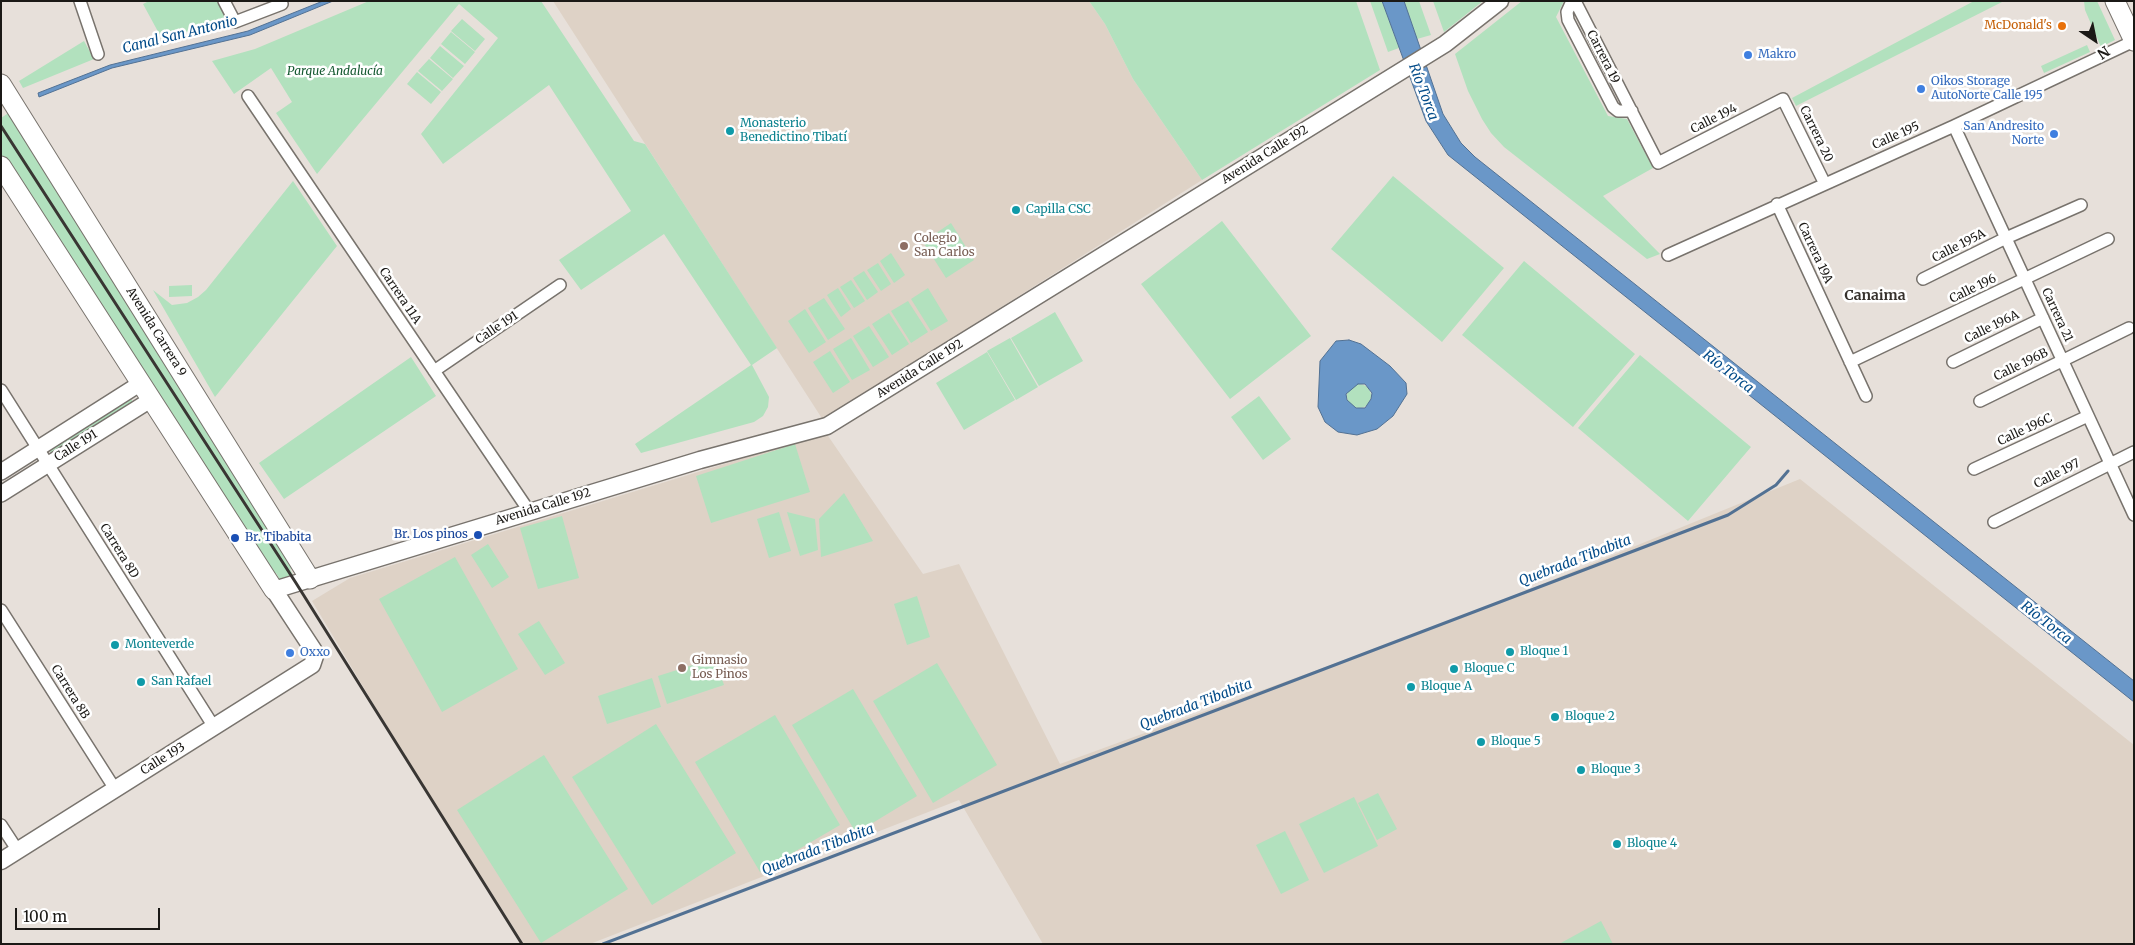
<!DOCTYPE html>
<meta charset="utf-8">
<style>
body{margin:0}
#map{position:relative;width:2135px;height:945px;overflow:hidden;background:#e7e0da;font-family:Merriweather,serif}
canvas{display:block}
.frame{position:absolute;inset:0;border:2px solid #1b1916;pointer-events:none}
.north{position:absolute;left:2070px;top:15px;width:50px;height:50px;-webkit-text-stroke:4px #fff;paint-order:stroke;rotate:146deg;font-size:14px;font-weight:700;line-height:20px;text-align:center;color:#1b1916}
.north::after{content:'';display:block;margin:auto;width:18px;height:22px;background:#1b1916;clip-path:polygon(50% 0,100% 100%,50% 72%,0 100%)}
.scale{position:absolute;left:15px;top:908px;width:145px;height:22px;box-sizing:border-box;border:2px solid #1b1916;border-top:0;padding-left:6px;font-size:15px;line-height:18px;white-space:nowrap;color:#1b1916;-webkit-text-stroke:4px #fff;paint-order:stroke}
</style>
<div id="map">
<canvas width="2135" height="945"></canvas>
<div class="frame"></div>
<div class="north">N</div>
<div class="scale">100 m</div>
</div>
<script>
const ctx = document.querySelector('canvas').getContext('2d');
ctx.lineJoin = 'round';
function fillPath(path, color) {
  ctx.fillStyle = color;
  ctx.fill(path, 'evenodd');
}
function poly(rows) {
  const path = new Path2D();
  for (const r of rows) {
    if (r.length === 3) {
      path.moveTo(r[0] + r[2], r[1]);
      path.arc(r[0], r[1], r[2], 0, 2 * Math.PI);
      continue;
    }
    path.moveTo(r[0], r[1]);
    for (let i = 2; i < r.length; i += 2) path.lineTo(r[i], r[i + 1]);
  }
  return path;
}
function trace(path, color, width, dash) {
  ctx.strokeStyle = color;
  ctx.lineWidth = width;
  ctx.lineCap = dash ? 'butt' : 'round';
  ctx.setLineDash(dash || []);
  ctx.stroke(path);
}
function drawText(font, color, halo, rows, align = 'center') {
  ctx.font = font + ' Merriweather,serif';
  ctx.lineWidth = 5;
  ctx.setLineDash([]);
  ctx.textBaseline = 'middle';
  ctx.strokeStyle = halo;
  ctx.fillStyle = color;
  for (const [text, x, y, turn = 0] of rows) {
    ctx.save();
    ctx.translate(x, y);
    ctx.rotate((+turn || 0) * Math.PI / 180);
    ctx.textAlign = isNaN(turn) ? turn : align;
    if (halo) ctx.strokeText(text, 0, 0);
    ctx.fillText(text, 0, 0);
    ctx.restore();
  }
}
fillPath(poly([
 [553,1,1089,1,1105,24,1133,79,1202,180,823,420],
 [826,433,923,574,959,564,1060,764,1451,621,1800,479,2134,745,2134,944,1043,944,959,800,590,944,524,944,392,735,312,601,350,578]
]), '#ded2c6');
fillPath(poly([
 [149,1,219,1,225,16,221,22,162,39,143,4],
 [369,1,541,1,634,141,645,144,777,348,752,365,769,397,768,407,763,416,754,422,641,453,635,444,751,365,664,234,581,290,559,260,631,211,549,85,443,164,421,134,498,38,459,4,317,174,276,113,292,102,271,68,234,94,212,61,255,49],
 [1089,1,1356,1,1380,70,1202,180,1133,79,1105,24],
 [1370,1,1382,1,1399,48,1388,52],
 [1404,1,1419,1,1431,35,1417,39],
 [1433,1,1483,1,1444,32],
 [1522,1,1564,1,1556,17,1608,116,1627,119,1653,168,1603,196,1660,254,1647,259,1504,147,1491,133,1482,119,1468,91,1455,54],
 [1974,1,2004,1,1796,106,1792,98],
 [2084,1,2097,1,2115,40,2101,47,2085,10],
 [462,19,485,39,475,51,451,31],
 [451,32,475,52,465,64,441,44],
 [84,41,94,59,23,88,19,81],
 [2087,45,2090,52,2044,73,2041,66],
 [440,46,464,66,453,78,430,58],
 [429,59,453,79,442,91,418,71],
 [417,72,441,92,431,104,407,84],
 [10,112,293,567,290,569,293,575,280,580,276,573,273,574,1,154,1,118],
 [1393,176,1504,268,1442,342,1331,249],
 [293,181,337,246,215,397,153,290,172,305,187,303,198,297,206,290],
 [1222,221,1311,336,1230,399,1141,284],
 [951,223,974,260,946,278,923,242],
 [891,253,905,275,894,283,880,261],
 [1524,261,1635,354,1573,427,1462,335],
 [878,263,891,284,881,291,867,270],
 [864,271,878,292,867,300,853,278],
 [851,280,865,301,854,308,840,287],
 [192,285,192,296,169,297,169,286],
 [838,288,851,309,841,317,827,295],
 [928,288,948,321,931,331,911,299],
 [824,298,845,329,828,340,808,308],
 [908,301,928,332,911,343,891,311],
 [805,309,826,342,809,353,788,321],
 [1055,312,1083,361,1039,386,1011,338],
 [889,313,909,344,892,355,872,324],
 [869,326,889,357,873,367,853,336],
 [851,338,870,370,852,380,833,349],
 [1010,338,1038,387,1016,400,987,351],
 [830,351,850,382,833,393,813,362],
 [987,352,1015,400,964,430,936,383],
 [1640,355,1751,447,1688,521,1578,428],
 [411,357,436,396,284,499,259,463],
 [1359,396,12],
 [1259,396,1291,439,1263,460,1231,417],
 [131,398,133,403,55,452,50,452,49,449],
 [795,444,810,492,711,523,696,476],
 [844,493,873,541,821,557,819,519],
 [779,512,791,551,769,558,757,519],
 [787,512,815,519,818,550,800,556],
 [562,516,579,578,538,589,520,528],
 [488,544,509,577,492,588,471,555],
 [455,557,518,669,442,712,379,599],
 [917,596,930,637,907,645,894,604],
 [539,621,565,663,545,675,518,634],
 [715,658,724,685,667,704,658,676],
 [937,663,997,765,933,803,873,701],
 [652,678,661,707,607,724,598,696],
 [853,689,917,796,856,833,792,725],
 [775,715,840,825,760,872,695,762],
 [656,724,736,853,652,905,572,777],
 [544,755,628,889,541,943,457,810],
 [1378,793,1397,829,1377,840,1358,803],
 [1354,797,1378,846,1324,873,1299,824],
 [1285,831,1309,880,1281,894,1256,845],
 [1601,921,1613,944,1559,944]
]), '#b2e1be');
const water = poly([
 [323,1,333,1,250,35,112,68,39,97,38,93,110,65,248,31,323,1],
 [1382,1,1404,1,1443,114,1461,143,1475,157,2134,681,2134,702,1448,155,1426,121,1382,1],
 [1349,340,1361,344,1390,366,1406,383,1407,394,1393,416,1377,429,1357,435,1338,432,1325,422,1318,407,1320,361,1336,341,1349,340],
 [1358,384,1365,384,1372,393,1371,399,1365,408,1356,408,1347,400,1346,394,1358,384]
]);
fillPath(water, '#6a97c8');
trace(water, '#527193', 1);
trace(poly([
 [603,944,1728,515,1776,485,1788,471]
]), '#527193', 3);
const minor = poly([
 [80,1,98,54],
 [224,1,235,22,282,4],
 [1572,1,1567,12,1568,20,1613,107,1618,111,1632,111],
 [1575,1,1658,163,1783,99,1824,182],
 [248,96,529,511],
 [1954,126,2134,515],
 [1777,204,1866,396],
 [1668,255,1954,126,2134,41],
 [1923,279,2006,238,2081,205],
 [1850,362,2108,239],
 [1953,362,2043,318],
 [434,371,560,285],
 [1,390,214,727],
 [1980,401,2129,328],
 [1974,469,2088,416],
 [1994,522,2134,452],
 [1,610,115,789],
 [1,825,18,851]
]);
const tertiary = poly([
 [1,472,141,383],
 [1,494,152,399]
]);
const secondary = poly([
 [1,861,312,665,315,656,314,651,274,590,700,460,827,426,1445,44,1500,1]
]);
const primary = poly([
 [1,84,310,579],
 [1,166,274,590]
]);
const trunk = poly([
 [2115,1,2134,41]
]);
trace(minor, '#78736d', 14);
trace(tertiary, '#78736d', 18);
trace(secondary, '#78736d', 19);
trace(primary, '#78736d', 21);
trace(trunk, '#78736d', 21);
trace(minor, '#fff', 11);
trace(tertiary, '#fff', 15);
trace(secondary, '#fff', 16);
trace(primary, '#fff', 19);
trace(trunk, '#fff', 19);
trace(poly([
 [1,126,296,583,522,944]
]), '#393633', 3);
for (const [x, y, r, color] of [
 [2062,26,5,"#e8710a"],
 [1748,55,5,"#3f7fe0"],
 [1921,89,5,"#3f7fe0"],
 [730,131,5,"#0f9aa8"],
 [2054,134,5,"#3f7fe0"],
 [1016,210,5,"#0f9aa8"],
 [904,246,5,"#8d6e63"],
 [478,535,5,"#1a4fb4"],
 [235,538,5,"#1a4fb4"],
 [115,645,5,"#0f9aa8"],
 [1510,652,5,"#0f9aa8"],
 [290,653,5,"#3f7fe0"],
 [682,668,5,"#8d6e63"],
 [1454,669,5,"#0f9aa8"],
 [141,682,5,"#0f9aa8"],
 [1411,687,5,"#0f9aa8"],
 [1555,717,5,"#0f9aa8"],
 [1481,742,5,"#0f9aa8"],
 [1581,770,5,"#0f9aa8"],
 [1617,844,5,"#0f9aa8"]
]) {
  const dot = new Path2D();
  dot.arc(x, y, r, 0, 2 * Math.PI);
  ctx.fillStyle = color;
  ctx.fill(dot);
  trace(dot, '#fff', 2);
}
drawText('12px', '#c56008', '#fff', [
 ["McDonald's",2052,26]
], 'right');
drawText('12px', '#366cbe', '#fff', [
 ["Makro",1758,55],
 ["Oikos Storage",1931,82],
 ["AutoNorte Calle 195",1931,96],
 ["San Andresito",2044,127,"right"],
 ["Norte",2044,141,"right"],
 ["Oxxo",300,653]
], 'left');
drawText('12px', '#1b1916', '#fff', [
 ["Carrera 19",1603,57,63],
 ["Calle 194",1714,119,-27],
 ["Carrera 20",1816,134,64],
 ["Calle 195",1896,136,-24],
 ["Avenida Calle 192",1265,155,-32],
 ["Calle 195A",1959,246,-27],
 ["Carrera 19A",1815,253,65],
 ["Calle 196",1973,289,-26],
 ["Carrera 11A",400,296,56],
 ["Carrera 21",2057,315,65],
 ["Calle 196A",1992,327,-26],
 ["Calle 191",497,328,-34],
 ["Avenida Carrera 9",156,332,58],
 ["Calle 196B",2021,365,-26],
 ["Avenida Calle 192",920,369,-32],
 ["Calle 196C",2025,430,-25],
 ["Calle 191",76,446,-32],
 ["Calle 197",2057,474,-27],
 ["Avenida Calle 192",543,507,-17],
 ["Carrera 8D",119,551,58],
 ["Carrera 8B",70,692,58],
 ["Calle 193",163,759,-32]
]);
drawText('italic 12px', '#155931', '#fff', [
 ["Parque Andalucía",335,72]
]);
drawText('12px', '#0d838f', '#fff', [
 ["Monasterio",740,124],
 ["Benedictino Tibatí",740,138],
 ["Capilla CSC",1026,210],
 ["Monteverde",125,645],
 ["Bloque 1",1520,652],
 ["Bloque C",1464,669],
 ["San Rafael",151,682],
 ["Bloque A",1421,687],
 ["Bloque 2",1565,717],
 ["Bloque 5",1491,742],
 ["Bloque 3",1591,770],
 ["Bloque 4",1627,844]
], 'left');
drawText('12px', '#785e54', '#fff', [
 ["Colegio",914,239],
 ["San Carlos",914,253],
 ["Gimnasio",692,661],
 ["Los Pinos",692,675]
], 'left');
drawText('12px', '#164399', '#fff', [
 ["Br. Los pinos",468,535],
 ["Br. Tibabita",245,538,"left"]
], 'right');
drawText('italic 14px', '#044c89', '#fff', [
 ["Canal San Antonio",180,35,-14],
 ["Río Torca",1423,92,69],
 ["Río Torca",1728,372,38],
 ["Quebrada Tibabita",1575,561,-21],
 ["Río Torca",2046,623,38],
 ["Quebrada Tibabita",1196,705,-21],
 ["Quebrada Tibabita",818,850,-21]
]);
drawText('bold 14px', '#36312c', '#fff', [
 ["Canaima",1875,296]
]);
</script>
